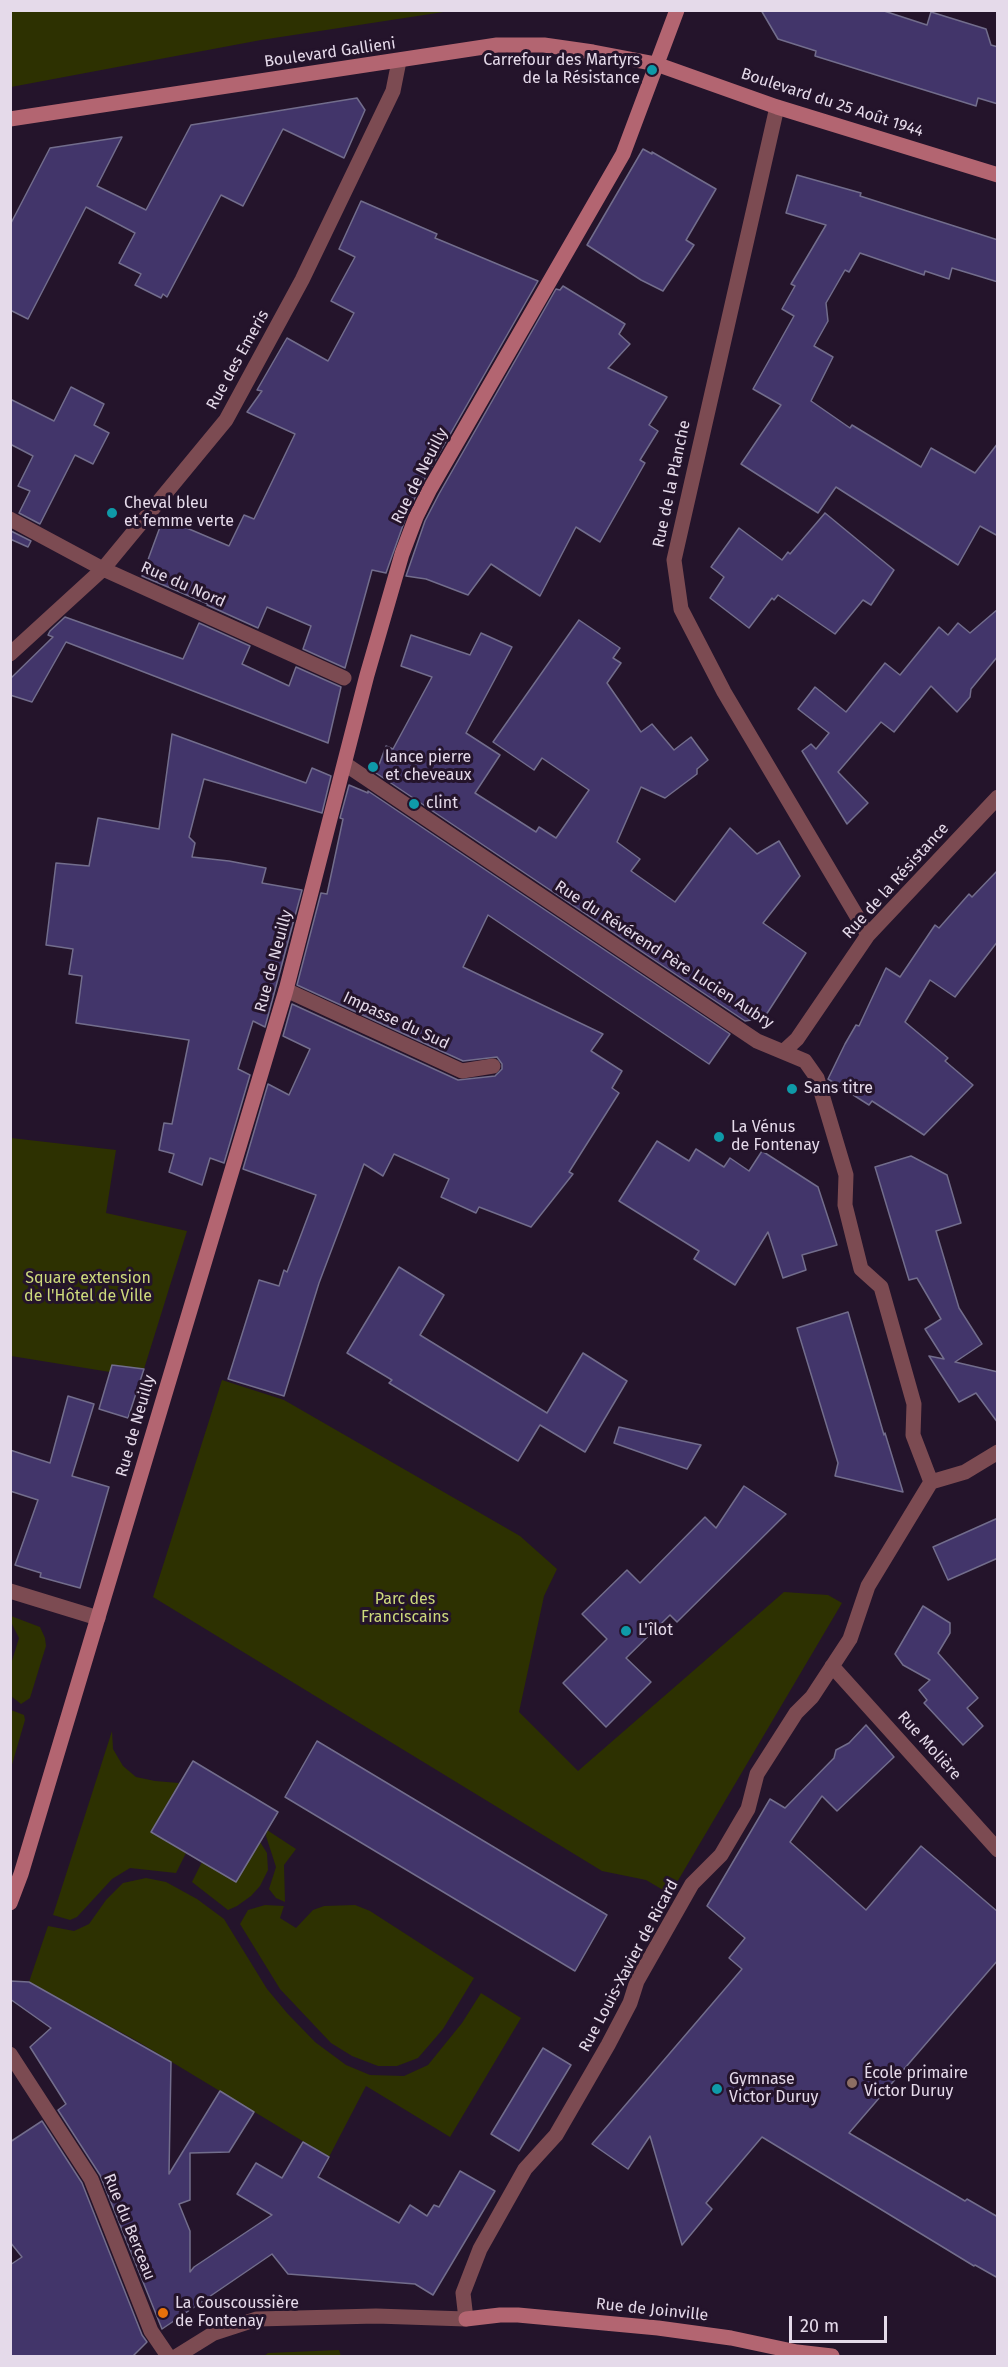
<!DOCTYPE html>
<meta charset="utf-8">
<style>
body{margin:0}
#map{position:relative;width:1008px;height:2367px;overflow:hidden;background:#24142b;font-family:"Fira Sans",sans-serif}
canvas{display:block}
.frame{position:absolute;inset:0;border:12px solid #e5daea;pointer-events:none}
.scale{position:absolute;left:789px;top:2316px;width:98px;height:27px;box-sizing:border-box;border:3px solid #e5daea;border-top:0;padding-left:8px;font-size:18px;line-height:21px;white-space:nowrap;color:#e5daea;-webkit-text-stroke:4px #24142b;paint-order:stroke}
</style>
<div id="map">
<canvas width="1008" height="2367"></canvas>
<div class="frame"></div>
<div class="scale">20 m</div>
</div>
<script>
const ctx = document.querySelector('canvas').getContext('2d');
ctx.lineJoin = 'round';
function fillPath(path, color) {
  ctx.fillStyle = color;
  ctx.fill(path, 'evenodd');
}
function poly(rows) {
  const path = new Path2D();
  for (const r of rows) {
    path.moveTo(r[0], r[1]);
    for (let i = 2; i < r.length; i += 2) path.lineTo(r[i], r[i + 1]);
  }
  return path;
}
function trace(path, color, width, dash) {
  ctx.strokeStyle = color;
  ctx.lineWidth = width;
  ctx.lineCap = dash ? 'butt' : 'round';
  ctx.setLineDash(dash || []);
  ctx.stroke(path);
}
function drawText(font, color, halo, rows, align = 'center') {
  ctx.font = font + ' "Fira Sans",sans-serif';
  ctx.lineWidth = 6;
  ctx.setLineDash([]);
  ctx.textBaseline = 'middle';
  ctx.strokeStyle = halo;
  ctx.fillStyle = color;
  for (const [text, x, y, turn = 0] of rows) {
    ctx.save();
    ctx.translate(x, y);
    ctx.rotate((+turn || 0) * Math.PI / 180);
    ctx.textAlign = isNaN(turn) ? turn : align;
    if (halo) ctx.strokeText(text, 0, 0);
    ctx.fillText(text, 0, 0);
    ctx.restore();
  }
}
fillPath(poly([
 [11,10,450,10,450,11,261,40,11,87],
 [11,1138,116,1150,106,1213,187,1231,144,1369,113,1365,110,1372,11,1356],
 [222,1380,284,1400,520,1536,557,1569,544,1596,519,1712,578,1771,784,1592,828,1595,842,1603,670,1894,646,1880,602,1871,153,1597],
 [11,1616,40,1627,45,1638,46,1646,30,1698,21,1704,11,1696,11,1664,19,1638,11,1622],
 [11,1710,24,1715,25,1720,11,1768],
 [112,1731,113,1749,123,1766,136,1777,155,1781,179,1783,151,1832,186,1853,176,1873,130,1868,112,1879,77,1917,70,1920,53,1915],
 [267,1830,296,1849,284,1865,285,1902,276,1898,269,1889,276,1867,266,1836],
 [260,1842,267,1853,268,1870,260,1886,251,1896,237,1906,228,1910,192,1882,202,1862,236,1882],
 [146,1878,166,1882,197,1899,224,1919,267,1989,287,2013,315,2042,346,2065,370,2075,404,2076,428,2065,462,2023,481,1993,521,2018,450,2137,366,2086,329,2157,137,2041,29,1982,48,1926,74,1931,89,1924,106,1900,123,1883],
 [265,1905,284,1906,280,1918,296,1928,313,1910,324,1906,355,1905,370,1911,474,1978,443,2029,418,2058,397,2066,378,2066,352,2056,331,2043,280,1989,240,1924,248,1910],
 [339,2350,341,2356,264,2356,268,2353]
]), '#2d3101');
const building = poly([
 [761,10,881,10,927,25,931,12,986,29,991,45,998,47,998,104,978,98,976,106,815,56,816,51,778,39,761,10],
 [357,98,365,110,344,158,283,129,243,206,221,195,167,297,163,294,161,298,135,285,141,274,119,263,135,233,86,207,28,319,10,310,10,225,50,148,122,137,97,186,146,210,191,125,357,98],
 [643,149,652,154,652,152,716,189,686,240,694,245,663,291,641,280,587,245,643,149],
 [797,175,861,193,860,196,998,240,998,282,952,268,949,279,925,271,924,275,860,253,849,272,845,270,826,303,828,321,814,346,833,357,811,401,850,428,852,425,921,467,931,448,975,473,998,443,998,536,980,526,958,565,836,487,818,513,741,464,781,405,753,389,794,316,782,309,795,286,791,284,826,225,786,213,797,175],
 [361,201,437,234,435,238,538,281,421,485,407,514,386,573,372,570,345,668,303,649,311,626,267,607,258,628,207,605,208,604,142,576,160,527,165,528,168,520,229,546,244,515,254,519,295,434,247,412,262,391,257,390,287,338,328,361,354,313,331,301,355,257,339,249,361,201],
 [563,286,625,324,619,334,630,344,608,368,667,397,649,425,658,431,640,460,645,463,600,542,576,527,540,596,491,564,468,595,426,579,406,576,425,521,439,494,556,289,560,290,563,286],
 [71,387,104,404,94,425,109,433,93,464,75,455,40,524,19,513,30,491,18,486,33,456,10,444,10,399,54,421,71,387],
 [825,513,894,570,871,605,863,600,835,634,778,595,774,600,772,598,749,628,710,598,724,577,711,567,739,528,782,560,788,552,790,554,825,513],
 [11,531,31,541,28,547,10,539,11,531],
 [998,609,998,656,971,689,970,697,957,712,931,686,894,732,881,722,838,772,868,803,847,824,802,751,811,744,816,749,829,733,798,709,815,687,846,712,885,663,900,675,939,627,948,635,958,623,970,633,998,609],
 [65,617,183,659,199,623,250,646,242,664,289,686,296,667,341,687,328,743,66,642,32,702,10,695,10,679,53,637,48,635,50,631,65,617],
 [579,620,620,648,613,658,621,663,607,683,641,732,652,724,674,750,691,737,708,760,697,769,697,774,665,798,641,787,617,842,640,859,631,871,675,902,730,828,757,854,779,841,800,876,763,923,806,953,764,1018,745,1021,376,773,386,746,393,749,432,677,401,666,411,635,470,655,481,633,512,647,466,733,500,755,475,793,536,832,539,827,556,838,589,790,542,758,534,770,493,742,579,620],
 [172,734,306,783,312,768,331,776,322,813,204,779,189,837,195,843,192,857,229,861,266,868,262,883,302,890,265,1027,253,1021,238,1069,250,1075,224,1163,210,1158,202,1185,169,1172,174,1154,159,1150,164,1123,172,1124,189,1040,76,1023,82,976,69,974,73,949,46,945,56,863,89,866,98,818,159,829,172,734],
 [349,785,368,793,368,791,730,1034,709,1064,488,915,463,967,603,1034,591,1051,622,1071,612,1088,619,1093,569,1172,573,1174,531,1227,479,1207,476,1213,441,1197,449,1179,394,1154,383,1176,364,1164,319,1283,284,1396,228,1379,259,1280,279,1286,284,1270,287,1272,316,1195,243,1169,268,1084,289,1095,310,1049,283,1036,292,1004,458,1080,495,1076,502,1069,502,1064,497,1057,463,1061,297,985,321,893,327,894,343,819,340,818,349,785],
 [998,870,998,941,955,997,930,980,905,1022,948,1058,945,1061,973,1085,924,1135,872,1101,869,1105,828,1079,845,1044,856,1025,859,1026,886,968,900,977,935,925,939,928,969,894,972,897,998,870],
 [657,1141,689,1161,696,1149,724,1167,730,1158,749,1171,762,1151,818,1187,837,1245,802,1255,806,1270,783,1278,768,1232,735,1285,694,1259,699,1251,619,1201,657,1141],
 [911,1156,947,1175,961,1223,936,1231,959,1308,982,1344,955,1362,998,1372,998,1423,976,1393,959,1402,929,1356,944,1359,925,1329,941,1319,917,1278,909,1280,875,1167,911,1156],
 [399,1267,444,1295,420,1335,547,1413,583,1353,627,1381,585,1452,540,1425,518,1461,389,1383,392,1380,347,1353,399,1267],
 [848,1312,884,1435,885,1433,903,1492,835,1476,838,1463,797,1328,848,1312],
 [112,1365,144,1369,128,1418,99,1409,112,1365],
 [68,1396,94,1404,72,1476,109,1487,80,1588,40,1577,41,1573,15,1565,38,1500,10,1491,10,1450,50,1463,68,1396],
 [619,1427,701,1445,687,1469,614,1443,619,1427],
 [744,1486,786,1514,677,1622,670,1615,626,1658,651,1682,606,1727,563,1683,607,1639,582,1614,627,1570,640,1583,705,1517,716,1528,744,1486],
 [998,1518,998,1558,948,1580,933,1547,998,1518],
 [923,1606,950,1623,950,1633,938,1653,978,1698,967,1708,983,1726,963,1745,924,1703,927,1700,919,1690,930,1680,903,1665,895,1654,923,1606],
 [866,1725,894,1757,837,1811,822,1796,790,1842,866,1910,921,1846,998,1912,998,1960,849,2133,965,2201,967,2199,998,2217,998,2278,975,2265,974,2266,762,2137,706,2203,712,2209,682,2245,650,2136,628,2169,592,2144,742,1969,729,1958,745,1938,707,1906,770,1799,785,1808,834,1758,836,1750,849,1743,866,1725],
 [317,1741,607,1915,575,1971,285,1797,317,1741],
 [193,1761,278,1812,236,1882,151,1832,193,1761],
 [10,1981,29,1982,171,2062,169,2174,220,2091,254,2112,229,2152,190,2153,190,2200,179,2204,190,2231,190,2272,194,2267,272,2215,237,2194,256,2163,282,2178,303,2142,329,2157,318,2177,399,2223,410,2205,427,2216,434,2205,439,2207,460,2171,495,2191,433,2295,415,2284,288,2274,272,2254,162,2329,100,2175,58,2110,66,2104,30,2047,51,2028,10,1999,10,1981],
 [543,2048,571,2065,519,2151,491,2134,543,2048],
 [42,2121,82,2183,142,2335,147,2342,133,2356,10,2356,10,2265,22,2257,10,2242,10,2142,42,2121]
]);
fillPath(building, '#42356a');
trace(building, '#726d8c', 1.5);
trace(poly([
 [777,107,674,560,681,609,724,692,868,935],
 [10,519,103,569,344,678],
 [10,654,103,569,226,420,302,280,393,91,399,61],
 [345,764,757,1041,805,1061,817,1078,846,1175,845,1205,861,1269,881,1287,914,1404,913,1435,931,1482],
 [286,990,462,1071,493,1066],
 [784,1051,797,1039,868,935,998,797],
 [10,1591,98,1618],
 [832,1666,998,1850],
 [10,2054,91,2179,151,2331,168,2356],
 [177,2356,214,2333,257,2319,376,2316,466,2319,463,2293,480,2249,525,2169,556,2135,608,2045,630,2003,637,1981,692,1884,721,1855,748,1809,757,1774,796,1713,812,1697,850,1639,868,1586,931,1482,965,1472,998,1452]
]), '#7c4b52', 15);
trace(poly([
 [10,119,497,45,544,45,593,52,656,64,777,107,998,175],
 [10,1903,21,1874,286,990,367,675,402,554,416,517,430,489,623,154,677,10],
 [466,2319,500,2315,518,2315,658,2328,731,2338,797,2352,832,2356]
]), '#b36571', 15);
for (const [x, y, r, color] of [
 [652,70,6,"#0f9aa8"],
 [112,513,6,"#0f9aa8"],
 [373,767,6,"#0f9aa8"],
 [414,804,6,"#0f9aa8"],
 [792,1089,6,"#0f9aa8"],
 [719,1137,6,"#0f9aa8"],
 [626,1631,6,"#0f9aa8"],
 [852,2083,6,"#8d6e63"],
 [717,2089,6,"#0f9aa8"],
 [163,2313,6,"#e8710a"]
]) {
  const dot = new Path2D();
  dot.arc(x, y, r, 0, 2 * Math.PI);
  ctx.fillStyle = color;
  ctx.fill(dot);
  trace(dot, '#24142b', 2);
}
drawText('16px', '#e5daea', '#24142b', [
 ["Boulevard Gallieni",330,53,-8],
 ["Boulevard du 25 Août 1944",832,103,18],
 ["Rue des Emeris",238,360,-61],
 ["Rue de Neuilly",420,476,-63],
 ["Rue de la Planche",672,484,-78],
 ["Rue du Nord",183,585,24],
 ["Rue de la Résistance",896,881,-48],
 ["Rue du Révérend Père Lucien Aubry",664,955,33],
 ["Rue de Neuilly",274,961,-75],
 ["Impasse du Sud",396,1021,25],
 ["Rue de Neuilly",136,1426,-74],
 ["Rue Molière",929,1746,48],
 ["Rue Louis-Xavier de Ricard",629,1966,-62],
 ["Rue du Berceau",129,2227,68],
 ["Rue de Joinville",652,2310,6]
]);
drawText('16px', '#e5daea', '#24142b', [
 ["Carrefour des Martyrs",640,61,"right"],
 ["de la Résistance",640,79,"right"],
 ["Cheval bleu",124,504],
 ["et femme verte",124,522],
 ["lance pierre",385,758],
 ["et cheveaux",385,776],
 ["clint",426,804],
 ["Sans titre",804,1089],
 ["La Vénus",731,1128],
 ["de Fontenay",731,1146],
 ["L'îlot",638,1631],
 ["École primaire",864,2074],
 ["Victor Duruy",864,2092],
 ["Gymnase",729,2080],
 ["Victor Duruy",729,2098],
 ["La Couscoussière",175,2304],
 ["de Fontenay",175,2322]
], 'left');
drawText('16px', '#cdda7c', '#24142b', [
 ["Square extension",88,1279],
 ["de l'Hôtel de Ville",88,1297],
 ["Parc des",405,1600],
 ["Franciscains",405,1618]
]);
</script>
